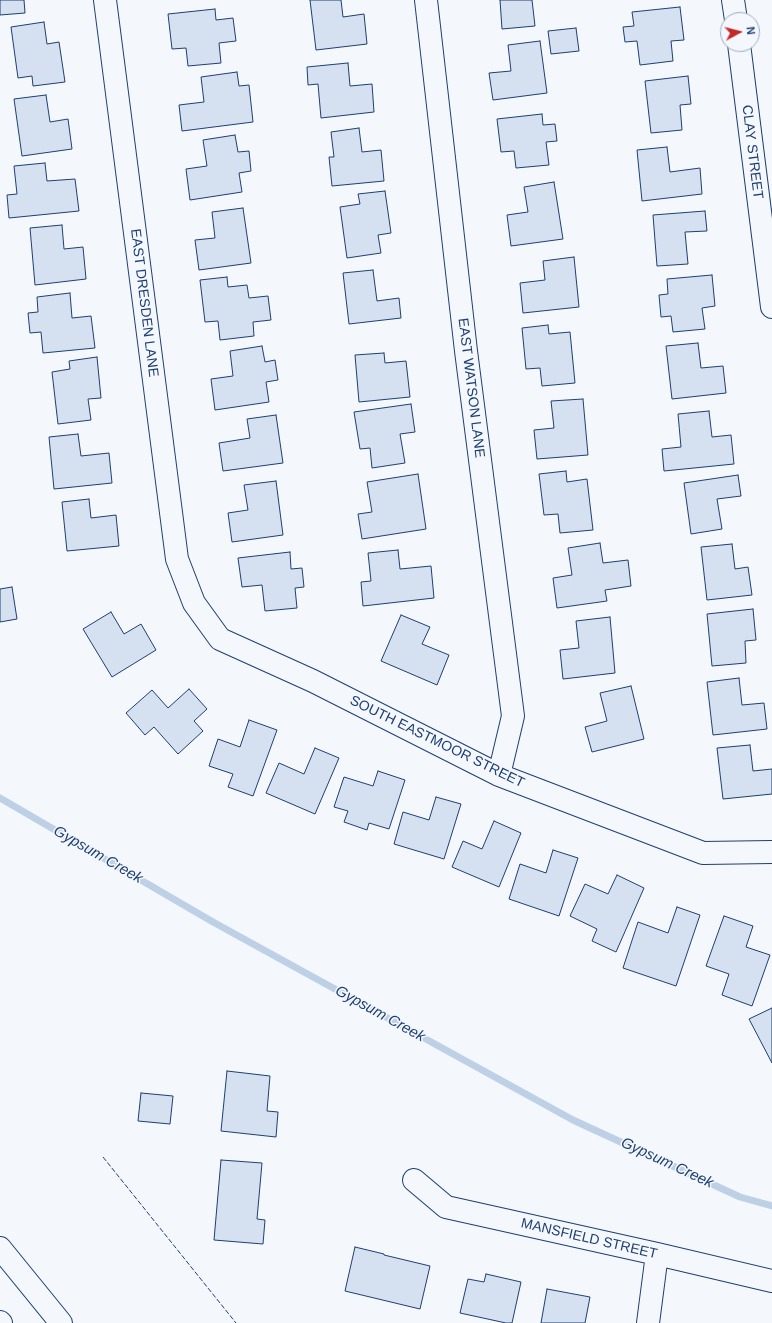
<!DOCTYPE html>
<style>
body{margin:0}
#map{position:relative;width:772px;height:1323px;overflow:hidden;background:#f4f7fb;font-family:Helvetica,sans-serif}
canvas{display:block}
.north{position:absolute;left:720px;top:12px;width:40px;height:40px;box-sizing:border-box;background:#f4f7fb;border:1px solid #9eadc5;border-radius:50%;rotate:83deg;font-size:11px;font-weight:700;line-height:16px;text-align:center;color:#1d3f73}
.north::after{content:'';display:block;margin:auto;width:14px;height:18px;background:#c62828;clip-path:polygon(50% 0,100% 100%,50% 72%,0 100%)}
</style>
<div id="map">
<canvas width="772" height="1323"></canvas>
<div class="north">N</div>
</div>
<script>
const ctx = document.querySelector('canvas').getContext('2d');
ctx.lineJoin = 'round';
function poly(rows) {
  const path = new Path2D();
  for (const r of rows) {
    path.moveTo(r[0], r[1]);
    for (let i = 2; i < r.length; i += 2) path.lineTo(r[i], r[i + 1]);
  }
  return path;
}
function trace(path, color, width, dash) {
  ctx.strokeStyle = color;
  ctx.lineWidth = width;
  ctx.lineCap = dash ? 'butt' : 'round';
  ctx.setLineDash(dash || []);
  ctx.stroke(path);
}
function fillPath(path, color) {
  ctx.fillStyle = color;
  ctx.fill(path, 'evenodd');
}
function drawText(font, color, halo, rows, align = 'center') {
  ctx.font = font + ' Helvetica,sans-serif';
  ctx.lineWidth = 3;
  ctx.setLineDash([]);
  ctx.textBaseline = 'middle';
  ctx.strokeStyle = halo;
  ctx.fillStyle = color;
  for (const [text, x, y, turn = 0] of rows) {
    ctx.save();
    ctx.translate(x, y);
    ctx.rotate((+turn || 0) * Math.PI / 180);
    ctx.textAlign = isNaN(turn) ? turn : align;
    if (halo) ctx.strokeText(text, 0, 0);
    ctx.fillText(text, 0, 0);
    ctx.restore();
  }
}
trace(poly([
 [0,798,213,922,573,1120,740,1197,772,1206]
]), '#bed0e5', 7);
const building = poly([
 [0,0,24,0,25,13,0,15,0,0],
 [310,0,341,0,343,17,364,14,367,44,316,50,310,0],
 [500,0,532,0,535,26,502,29,500,0],
 [680,7,684,40,671,41,673,61,640,65,637,41,625,42,623,27,634,26,632,12,680,7],
 [215,9,216,20,233,18,236,41,219,43,221,63,188,66,186,48,172,49,168,14,215,9],
 [44,22,47,44,59,42,65,82,33,86,32,76,18,78,11,27,44,22],
 [576,28,579,51,551,54,548,31,576,28],
 [540,41,547,93,493,100,489,73,511,71,508,45,540,41],
 [348,63,350,86,372,84,374,112,321,118,318,84,308,85,307,67,348,63],
 [237,72,239,86,249,85,253,122,182,131,179,105,204,102,201,77,237,72],
 [688,76,691,104,680,105,682,130,651,133,645,81,688,76],
 [46,95,50,122,68,119,72,149,22,156,14,99,46,95],
 [542,114,543,125,555,124,557,141,546,142,549,165,516,168,514,151,501,152,497,119,542,114],
 [359,128,362,152,381,150,384,181,332,186,329,157,334,157,331,132,359,128],
 [235,135,238,152,249,151,251,171,239,173,242,192,190,200,186,169,207,166,203,140,235,135],
 [667,147,670,172,700,168,702,194,642,201,637,150,667,147],
 [45,163,47,181,75,179,79,211,9,218,7,195,17,194,14,166,45,163],
 [554,182,563,239,511,246,507,215,528,212,524,187,554,182],
 [385,191,391,233,378,235,381,253,347,258,340,207,360,204,358,194,385,191],
 [243,208,251,263,199,270,195,240,215,238,212,212,243,208],
 [705,211,707,231,685,232,688,264,657,266,653,215,705,211],
 [62,225,64,249,83,247,86,279,35,285,30,228,62,225],
 [574,257,579,307,523,313,520,283,545,280,543,261,574,257],
 [373,270,377,301,399,298,401,318,349,324,343,273,373,270],
 [712,275,715,306,702,308,705,329,673,332,671,316,661,317,659,295,668,294,667,279,712,275],
 [227,277,228,287,247,285,249,298,268,296,271,320,253,322,254,336,220,340,218,321,205,322,200,280,227,277],
 [70,293,72,318,91,316,95,348,43,353,41,332,30,333,28,313,38,312,37,297,70,293],
 [548,325,549,334,570,332,575,383,542,386,540,368,526,369,522,328,548,325],
 [698,343,701,368,723,366,726,393,672,399,666,346,698,343],
 [262,346,265,362,275,360,278,380,266,382,269,402,215,410,211,379,233,376,230,351,262,346],
 [384,353,385,363,406,361,410,397,359,402,355,355,384,353],
 [97,357,101,398,88,399,91,420,58,424,52,372,70,369,69,361,97,357],
 [583,399,588,455,537,459,534,430,554,428,551,401,583,399],
 [411,404,415,432,400,434,405,463,372,468,370,448,360,449,354,412,411,404],
 [709,411,712,437,731,435,734,464,664,471,662,449,681,447,678,414,709,411],
 [276,415,283,463,223,471,219,443,250,438,247,419,276,415],
 [78,434,81,456,109,453,112,483,54,489,49,437,78,434],
 [566,471,567,482,587,479,593,530,560,533,558,514,544,515,539,474,566,471],
 [418,474,426,529,362,539,358,514,372,512,367,482,418,474],
 [738,475,741,496,717,499,722,529,691,534,684,483,738,475],
 [276,481,283,535,232,542,228,513,248,510,244,485,276,481],
 [89,499,91,518,116,515,119,546,67,551,62,502,89,499],
 [600,543,603,563,628,560,631,586,605,590,607,601,557,608,553,578,572,575,568,548,600,543],
 [732,544,735,569,748,567,752,595,707,600,701,547,732,544],
 [398,550,400,569,431,566,434,598,363,606,361,582,371,581,368,553,398,550],
 [290,552,291,569,302,568,304,587,295,588,297,608,265,611,262,585,242,587,238,558,290,552],
 [12,587,17,619,0,622,0,589,12,587],
 [753,609,756,640,745,641,746,663,712,666,707,614,753,609],
 [111,612,124,634,141,624,156,650,112,677,83,629,111,612],
 [401,615,430,627,422,644,449,655,437,685,381,661,401,615],
 [610,617,615,673,563,679,560,650,579,648,576,621,610,617],
 [739,678,742,705,764,703,767,729,713,735,707,682,739,678],
 [631,686,644,739,592,752,585,727,607,721,600,693,631,686],
 [189,689,207,709,194,721,203,731,178,754,154,727,145,735,126,713,152,690,168,708,189,689],
 [249,720,277,730,253,796,228,787,233,774,209,766,218,739,240,747,249,720],
 [750,745,753,771,772,769,772,794,723,799,717,748,750,745],
 [315,748,339,758,315,814,266,793,279,763,304,774,315,748],
 [378,771,405,780,389,829,369,823,367,830,344,822,348,811,334,807,344,777,373,786,378,771],
 [436,797,461,804,444,859,394,844,403,812,429,820,436,797],
 [494,821,521,833,499,887,452,867,463,841,482,849,494,821],
 [553,850,578,858,559,916,509,899,520,864,546,873,553,850],
 [617,875,644,888,616,952,592,941,597,929,570,916,585,884,608,894,617,875],
 [677,907,700,915,676,986,623,968,638,922,668,933,677,907],
 [724,916,753,926,746,947,770,955,752,1006,722,995,729,974,706,966,724,916],
 [772,1008,772,1063,749,1019,772,1008],
 [227,1071,270,1076,267,1111,278,1112,276,1137,221,1131,227,1071],
 [141,1093,173,1096,170,1124,138,1121,141,1093],
 [221,1160,262,1163,257,1219,265,1220,263,1244,214,1240,221,1160],
 [355,1247,384,1254,384,1255,430,1266,420,1309,345,1291,355,1247],
 [486,1274,521,1282,512,1323,506,1323,460,1313,468,1279,484,1282,486,1274],
 [547,1289,590,1297,585,1323,541,1323,547,1289]
]);
fillPath(building, '#d5e0f0');
trace(building, '#1d3f73', 1);
const minor = poly([
 [105,0,177,559,194,603,220,639,313,681,499,775,703,853,772,852],
 [426,0,466,351,513,716,499,775],
 [733,0,736,20],
 [739,44,772,307],
 [414,1180,446,1207,657,1254,772,1281],
 [648,1323,657,1254]
]);
const highway = poly([
 [0,1248,61,1323],
 [0,1322,1,1323]
]);
trace(minor, '#1d3f73', 24);
trace(highway, '#1d3f73', 24);
trace(minor, '#f4f7fb', 22);
trace(highway, '#f4f7fb', 22);
trace(poly([
 [103,1157,236,1323]
]), '#1d3f73', 1, [5, 2]);
drawText('14px', '#1d3f73', '#f4f7fb', [
 ["CLAY STREET",752,152,83],
 ["EAST DRESDEN LANE",144,303,83],
 ["EAST WATSON LANE",471,388,83],
 ["SOUTH EASTMOOR STREET",437,742,26],
 ["MANSFIELD STREET",589,1239,13]
]);
drawText('italic 15px', '#1d3f73', '#f4f7fb', [
 ["Gypsum Creek",98,855,30],
 ["Gypsum Creek",380,1014,29],
 ["Gypsum Creek",667,1163,25]
]);
</script>
